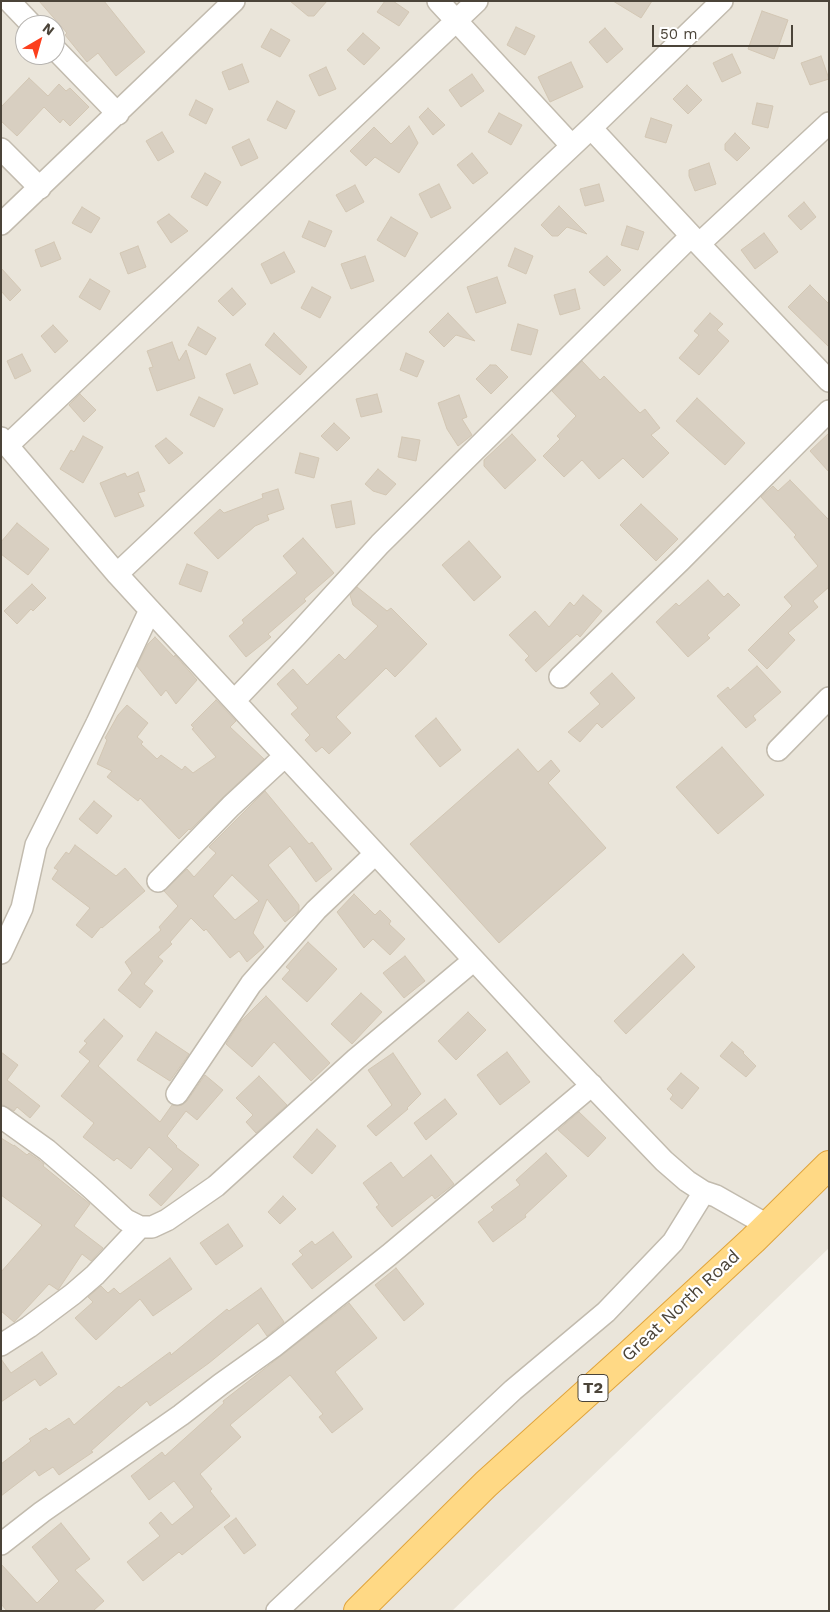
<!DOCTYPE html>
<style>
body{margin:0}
#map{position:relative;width:830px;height:1612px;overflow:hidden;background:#f6f3ec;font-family:"Work Sans",sans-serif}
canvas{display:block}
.frame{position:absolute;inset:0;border:2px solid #4b4439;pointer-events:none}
.north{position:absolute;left:15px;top:15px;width:50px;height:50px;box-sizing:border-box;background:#fff;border:1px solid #b7b4b0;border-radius:50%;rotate:38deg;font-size:14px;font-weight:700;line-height:20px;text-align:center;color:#4b4439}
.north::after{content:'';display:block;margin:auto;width:18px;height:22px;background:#fc3f1d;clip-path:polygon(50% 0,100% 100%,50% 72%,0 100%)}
.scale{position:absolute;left:652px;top:25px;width:141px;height:22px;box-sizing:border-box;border:2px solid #4b4439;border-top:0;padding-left:6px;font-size:15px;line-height:18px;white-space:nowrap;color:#4b4439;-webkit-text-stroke:4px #fff;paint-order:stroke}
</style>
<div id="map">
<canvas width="830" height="1612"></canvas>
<div class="frame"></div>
<div class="north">N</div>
<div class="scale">50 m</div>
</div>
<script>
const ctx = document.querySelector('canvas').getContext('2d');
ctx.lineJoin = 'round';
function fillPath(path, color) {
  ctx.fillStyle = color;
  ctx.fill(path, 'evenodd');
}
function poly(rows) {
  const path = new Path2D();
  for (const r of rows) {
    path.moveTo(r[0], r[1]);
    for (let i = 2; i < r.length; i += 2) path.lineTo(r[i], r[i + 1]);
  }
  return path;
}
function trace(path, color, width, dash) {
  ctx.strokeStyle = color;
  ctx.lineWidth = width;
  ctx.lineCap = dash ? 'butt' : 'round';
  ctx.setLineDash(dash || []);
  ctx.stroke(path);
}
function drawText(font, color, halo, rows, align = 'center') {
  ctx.font = font + ' "Work Sans",sans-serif';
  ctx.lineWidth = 4.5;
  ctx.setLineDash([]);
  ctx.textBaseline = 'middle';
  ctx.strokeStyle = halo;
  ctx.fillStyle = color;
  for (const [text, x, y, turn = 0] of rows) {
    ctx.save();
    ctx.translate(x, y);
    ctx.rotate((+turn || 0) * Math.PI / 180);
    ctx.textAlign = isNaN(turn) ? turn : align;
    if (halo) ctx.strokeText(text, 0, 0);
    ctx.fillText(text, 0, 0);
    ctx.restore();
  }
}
fillPath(poly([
 [1,1,829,1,829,1248,452,1611,1,1611],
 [25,25,55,25,55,55,25,55]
]), '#eae5da');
const building = poly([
 [39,1,104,1,145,52,116,76,98,53,87,62,65,35,67,33,39,1],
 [290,1,327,1,314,16,308,16,290,1],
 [385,1,393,1,409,12,399,26,377,12,385,1],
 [613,1,652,1,641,18,613,1],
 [762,11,788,20,774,59,748,49,762,11],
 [516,27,535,36,525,55,507,45,516,27],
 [605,28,623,49,607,63,589,42,605,28],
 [271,29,290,40,280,57,261,47,271,29],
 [363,33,380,48,364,65,347,50,363,33],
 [732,54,741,73,722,82,713,63,732,54],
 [821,56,829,79,810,85,801,63,821,56],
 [571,62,583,87,550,102,538,77,571,62],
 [242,64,249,82,229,90,222,72,242,64],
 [326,67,336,89,319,96,309,75,326,67],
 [472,74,484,91,461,107,449,90,472,74],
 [29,78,48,96,59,84,66,91,70,88,89,107,70,126,63,119,60,123,44,107,17,136,1,121,1,107,29,78],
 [687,85,702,100,688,114,673,99,687,85],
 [196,100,213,109,206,124,189,115,196,100],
 [277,101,295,111,286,129,267,120,277,101],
 [757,103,773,106,768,128,752,124,757,103],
 [428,108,445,125,433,135,419,117,428,108],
 [499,113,522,125,511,145,488,132,499,113],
 [651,118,672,125,666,143,645,137,651,118],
 [409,126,418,143,399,173,375,157,366,166,350,151,374,127,391,144,409,126],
 [162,132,174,152,158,161,146,141,162,132],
 [735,133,750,148,737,161,725,150,725,144,735,133],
 [249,139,258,158,241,166,232,147,249,139],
 [472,153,488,173,473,184,457,165,472,153],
 [709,163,716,184,695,191,689,176,689,170,709,163],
 [205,173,221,182,207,206,191,197,205,173],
 [439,184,451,208,431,218,419,194,439,184],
 [599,184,604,201,585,206,580,189,599,184],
 [355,185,364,202,346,212,336,195,355,185],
 [804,202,816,217,801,230,788,216,804,202],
 [559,206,587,234,567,227,558,236,552,236,541,225,559,206],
 [82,207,100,218,91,233,72,223,82,207],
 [169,214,188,231,171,243,157,222,169,214],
 [391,217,418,233,405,257,377,240,391,217],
 [309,221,332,231,325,247,302,237,309,221],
 [627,226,644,232,638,250,621,245,627,226],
 [764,233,778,252,755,269,741,250,764,233],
 [54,242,61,259,41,267,35,250,54,242],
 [138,246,146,267,128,274,120,253,138,246],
 [515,248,533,256,526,274,508,266,515,248],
 [284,252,295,272,271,284,261,264,284,252],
 [365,256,374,281,351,289,341,264,365,256],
 [607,256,621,270,604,286,589,272,607,256],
 [1,268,21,290,10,301,1,291,1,268],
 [497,277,506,303,476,313,467,287,497,277],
 [90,279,110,291,100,310,79,297,90,279],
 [810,285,829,304,829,347,788,307,810,285],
 [312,287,331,297,320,318,301,308,312,287],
 [232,288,246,304,233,316,218,301,232,288],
 [575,289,580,309,560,315,554,295,575,289],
 [448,313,475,341,456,335,444,347,429,332,448,313],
 [710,313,723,324,717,330,729,341,699,375,679,358,699,335,694,331,710,313],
 [518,324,538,330,531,355,511,350,518,324],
 [53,325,68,341,55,353,41,336,53,325],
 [198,327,216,338,206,355,188,345,198,327],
 [274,333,307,367,300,375,265,345,274,333],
 [172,342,179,361,186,350,195,378,157,391,149,368,153,367,147,351,172,342],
 [406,353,424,361,417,377,400,370,406,353],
 [22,354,31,371,15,379,7,361,22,354],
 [582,361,600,380,604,376,640,413,645,409,660,428,651,435,669,453,643,478,623,458,599,479,582,460,564,477,543,456,560,439,557,436,576,416,552,391,582,361],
 [250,364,258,384,234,394,226,374,250,364],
 [490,365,496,365,508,377,491,394,476,379,490,365],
 [80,394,96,410,84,422,69,405,80,394],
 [377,394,382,412,361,417,356,399,377,394],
 [459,395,467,417,462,419,472,435,458,446,447,429,438,403,459,395],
 [199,397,223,409,214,427,190,415,199,397],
 [697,398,745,443,725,465,676,421,697,398],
 [334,423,350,438,337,451,321,436,334,423],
 [829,433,829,472,810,451,829,433],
 [512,434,536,460,505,489,484,466,484,460,512,434],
 [83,436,103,447,83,483,60,469,71,450,74,452,83,436],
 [402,437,420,440,416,461,398,457,402,437],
 [166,438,183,453,169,464,155,446,166,438],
 [300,453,319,458,314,478,295,473,300,453],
 [378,469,396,484,386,495,373,491,365,484,378,469],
 [138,472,145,491,138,493,144,506,115,517,100,483,125,473,127,477,138,472],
 [790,480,829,520,829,587,813,601,818,607,788,633,795,640,767,669,748,650,792,606,784,597,818,566,794,537,796,535,761,497,773,486,778,491,790,480],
 [278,489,284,509,267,515,269,520,255,526,218,559,194,533,220,509,224,513,263,498,262,494,278,489],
 [351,501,355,524,336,528,331,505,351,501],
 [641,504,678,539,656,561,620,525,641,504],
 [17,523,49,549,28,575,1,554,1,542,17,523],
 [303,538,334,573,304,599,306,601,268,634,271,637,246,657,229,636,244,623,242,620,297,573,283,556,303,538],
 [469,541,501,577,474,601,442,565,469,541],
 [187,564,208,572,201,592,179,584,187,564],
 [708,580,724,597,728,593,740,605,707,635,710,638,688,657,656,622,676,603,679,606,708,580],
 [32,584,46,598,33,611,31,609,17,624,4,611,32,584],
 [357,587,387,611,391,608,427,644,395,677,386,668,336,717,351,733,329,754,322,747,316,752,305,740,310,735,291,714,298,708,277,684,293,669,307,685,339,654,345,660,378,626,353,605,350,595,357,587],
 [583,595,602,611,580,637,577,634,536,672,525,660,529,656,509,635,535,611,549,627,570,602,574,606,583,595],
 [155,637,174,657,175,655,197,680,176,704,166,690,161,696,137,666,148,644,155,637],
 [757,666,781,692,753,716,756,720,746,728,717,696,728,687,730,690,757,666],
 [612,673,635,698,602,728,597,723,580,742,568,732,600,704,590,693,612,673],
 [216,700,236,721,230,727,264,759,223,797,190,830,189,829,179,839,140,798,138,801,107,777,112,771,97,764,107,740,105,738,118,715,127,705,148,723,137,737,143,742,141,744,157,759,161,755,182,770,185,766,193,773,216,757,192,729,194,728,191,725,216,700],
 [436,718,461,750,440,767,415,736,436,718],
 [722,747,764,795,718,834,676,787,722,747],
 [518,749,538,772,551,760,560,771,548,783,606,848,499,943,410,844,518,749],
 [265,791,309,844,312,842,332,869,316,882,290,846,268,865,299,905,299,910,298,912,285,922,267,899,253,933,264,947,247,962,239,951,230,958,206,929,204,931,191,918,170,942,172,944,158,957,163,961,144,984,153,991,140,1008,118,990,132,973,125,962,161,930,159,927,178,906,164,891,187,869,194,877,216,853,209,847,265,791],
 [232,875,259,901,235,920,213,896,232,875],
 [94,801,112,816,97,834,79,819,94,801],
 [75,845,116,876,125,868,145,891,102,928,101,927,92,938,76,925,90,908,52,879,58,870,54,868,66,852,69,854,75,845],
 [354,894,375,915,380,910,391,921,389,924,405,939,390,955,373,939,364,948,337,912,354,894],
 [308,942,337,969,307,1002,282,979,290,970,286,967,308,942],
 [683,954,695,967,626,1034,614,1021,683,954],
 [405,956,425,981,404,998,383,973,405,956],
 [361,993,382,1012,352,1044,331,1024,361,993],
 [266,996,330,1063,311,1081,274,1042,252,1067,226,1044,240,1022,266,996],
 [468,1012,486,1030,456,1060,438,1041,468,1012],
 [104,1019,123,1036,98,1066,160,1122,172,1105,177,1106,182,1105,187,1101,205,1075,223,1090,197,1120,186,1111,167,1136,177,1146,176,1147,199,1165,161,1206,149,1195,173,1169,149,1147,131,1169,117,1158,114,1161,83,1137,94,1123,61,1096,90,1061,79,1052,87,1043,84,1041,104,1019],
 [156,1032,189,1054,170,1081,137,1060,156,1032],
 [732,1042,744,1052,743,1053,756,1066,746,1077,720,1056,732,1042],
 [1,1052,18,1065,7,1080,40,1106,30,1118,17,1107,14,1111,1,1104,1,1052],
 [507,1052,530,1082,500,1105,477,1075,507,1052],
 [393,1053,421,1094,407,1108,408,1109,376,1136,367,1126,392,1105,368,1070,393,1053],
 [681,1073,699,1088,682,1109,670,1099,673,1095,667,1089,681,1073],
 [259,1076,287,1105,256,1133,246,1122,253,1115,236,1098,259,1076],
 [445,1099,457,1114,426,1140,414,1123,445,1099],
 [579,1112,606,1138,588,1157,558,1130,579,1112],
 [317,1129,336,1146,312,1174,293,1157,317,1129],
 [1,1138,14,1146,14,1145,27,1155,29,1153,39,1160,44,1164,43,1166,90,1204,74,1226,103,1248,91,1261,82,1254,58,1290,49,1284,14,1322,1,1311,1,1272,42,1225,1,1195,1,1138],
 [546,1153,567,1176,525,1215,526,1217,493,1242,478,1222,494,1210,491,1207,520,1185,516,1180,546,1153],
 [431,1155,454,1184,435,1199,432,1195,392,1227,376,1207,379,1205,363,1183,391,1162,403,1178,431,1155],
 [283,1196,296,1209,280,1224,268,1212,283,1196],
 [228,1224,243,1246,216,1265,200,1243,228,1224],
 [333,1232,352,1257,312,1289,292,1264,303,1255,299,1251,312,1241,315,1245,333,1232],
 [170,1258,192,1289,153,1316,140,1299,96,1340,75,1318,93,1302,88,1297,101,1286,108,1293,114,1288,120,1294,170,1258],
 [396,1268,424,1304,404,1321,375,1285,396,1268],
 [261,1288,284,1322,267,1336,258,1323,209,1363,150,1406,147,1401,91,1451,93,1452,59,1475,53,1467,39,1476,35,1470,1,1496,1,1464,31,1441,29,1439,46,1428,49,1431,69,1418,74,1425,119,1386,121,1388,170,1352,171,1355,227,1309,229,1311,261,1288],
 [349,1303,377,1338,335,1372,363,1409,332,1433,319,1417,323,1414,290,1375,230,1425,241,1437,200,1474,212,1489,210,1491,230,1516,182,1555,179,1552,143,1581,127,1562,160,1536,149,1523,161,1512,172,1525,194,1507,174,1481,149,1500,131,1476,162,1452,165,1456,224,1403,223,1401,349,1303],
 [42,1352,57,1374,40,1386,35,1379,1,1402,1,1359,11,1373,42,1352],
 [236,1518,256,1545,244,1554,224,1527,236,1518],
 [61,1523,90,1559,75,1570,104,1601,93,1611,7,1611,1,1604,1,1564,37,1603,59,1581,32,1547,61,1523]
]);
fillPath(building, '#d8cfc1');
trace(building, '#d3c7b4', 1);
const minor = poly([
 [9,1,32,25],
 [438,1,572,146],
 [55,49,118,114],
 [591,128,699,244,829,123],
 [1,149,40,188],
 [1,224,234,1],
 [699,244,829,381],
 [1,438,117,574,150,610,551,1043,664,1161,687,1181,704,1192,716,1196,767,1225],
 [8,445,477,1],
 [117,574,591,128,722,1],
 [560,677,680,561,829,411],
 [235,700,296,636,380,544,691,236],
 [778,750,829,698],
 [158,881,231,806,285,756],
 [1,953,22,908,36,845,97,723,150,610],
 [177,1094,251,984,316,910,375,854],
 [1,1117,47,1150,90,1187,126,1220,140,1227,152,1227,167,1220,216,1186,356,1059,474,960],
 [1,1345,29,1327,73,1294,95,1275,140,1227],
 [1,1544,42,1512,181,1415,221,1384,273,1347,389,1255,592,1085],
 [277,1611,513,1390,606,1312,673,1242,704,1192]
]);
const trunk = poly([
 [358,1611,486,1484,631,1353,753,1240,829,1165]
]);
trace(minor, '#c2bbae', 24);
trace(trunk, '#e0a43c', 30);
trace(minor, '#fff', 21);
trace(trunk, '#ffd985', 28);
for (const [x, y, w] of [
 [593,1388,30]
]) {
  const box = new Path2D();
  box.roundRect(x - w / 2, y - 13.5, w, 27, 4);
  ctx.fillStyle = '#fff';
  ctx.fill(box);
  trace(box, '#4b4439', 1);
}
drawText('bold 16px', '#4b4439', null, [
 ["T2",593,1388]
]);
drawText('18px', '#4b4439', '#fff', [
 ["Great North Road",681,1306,-43]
]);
</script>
